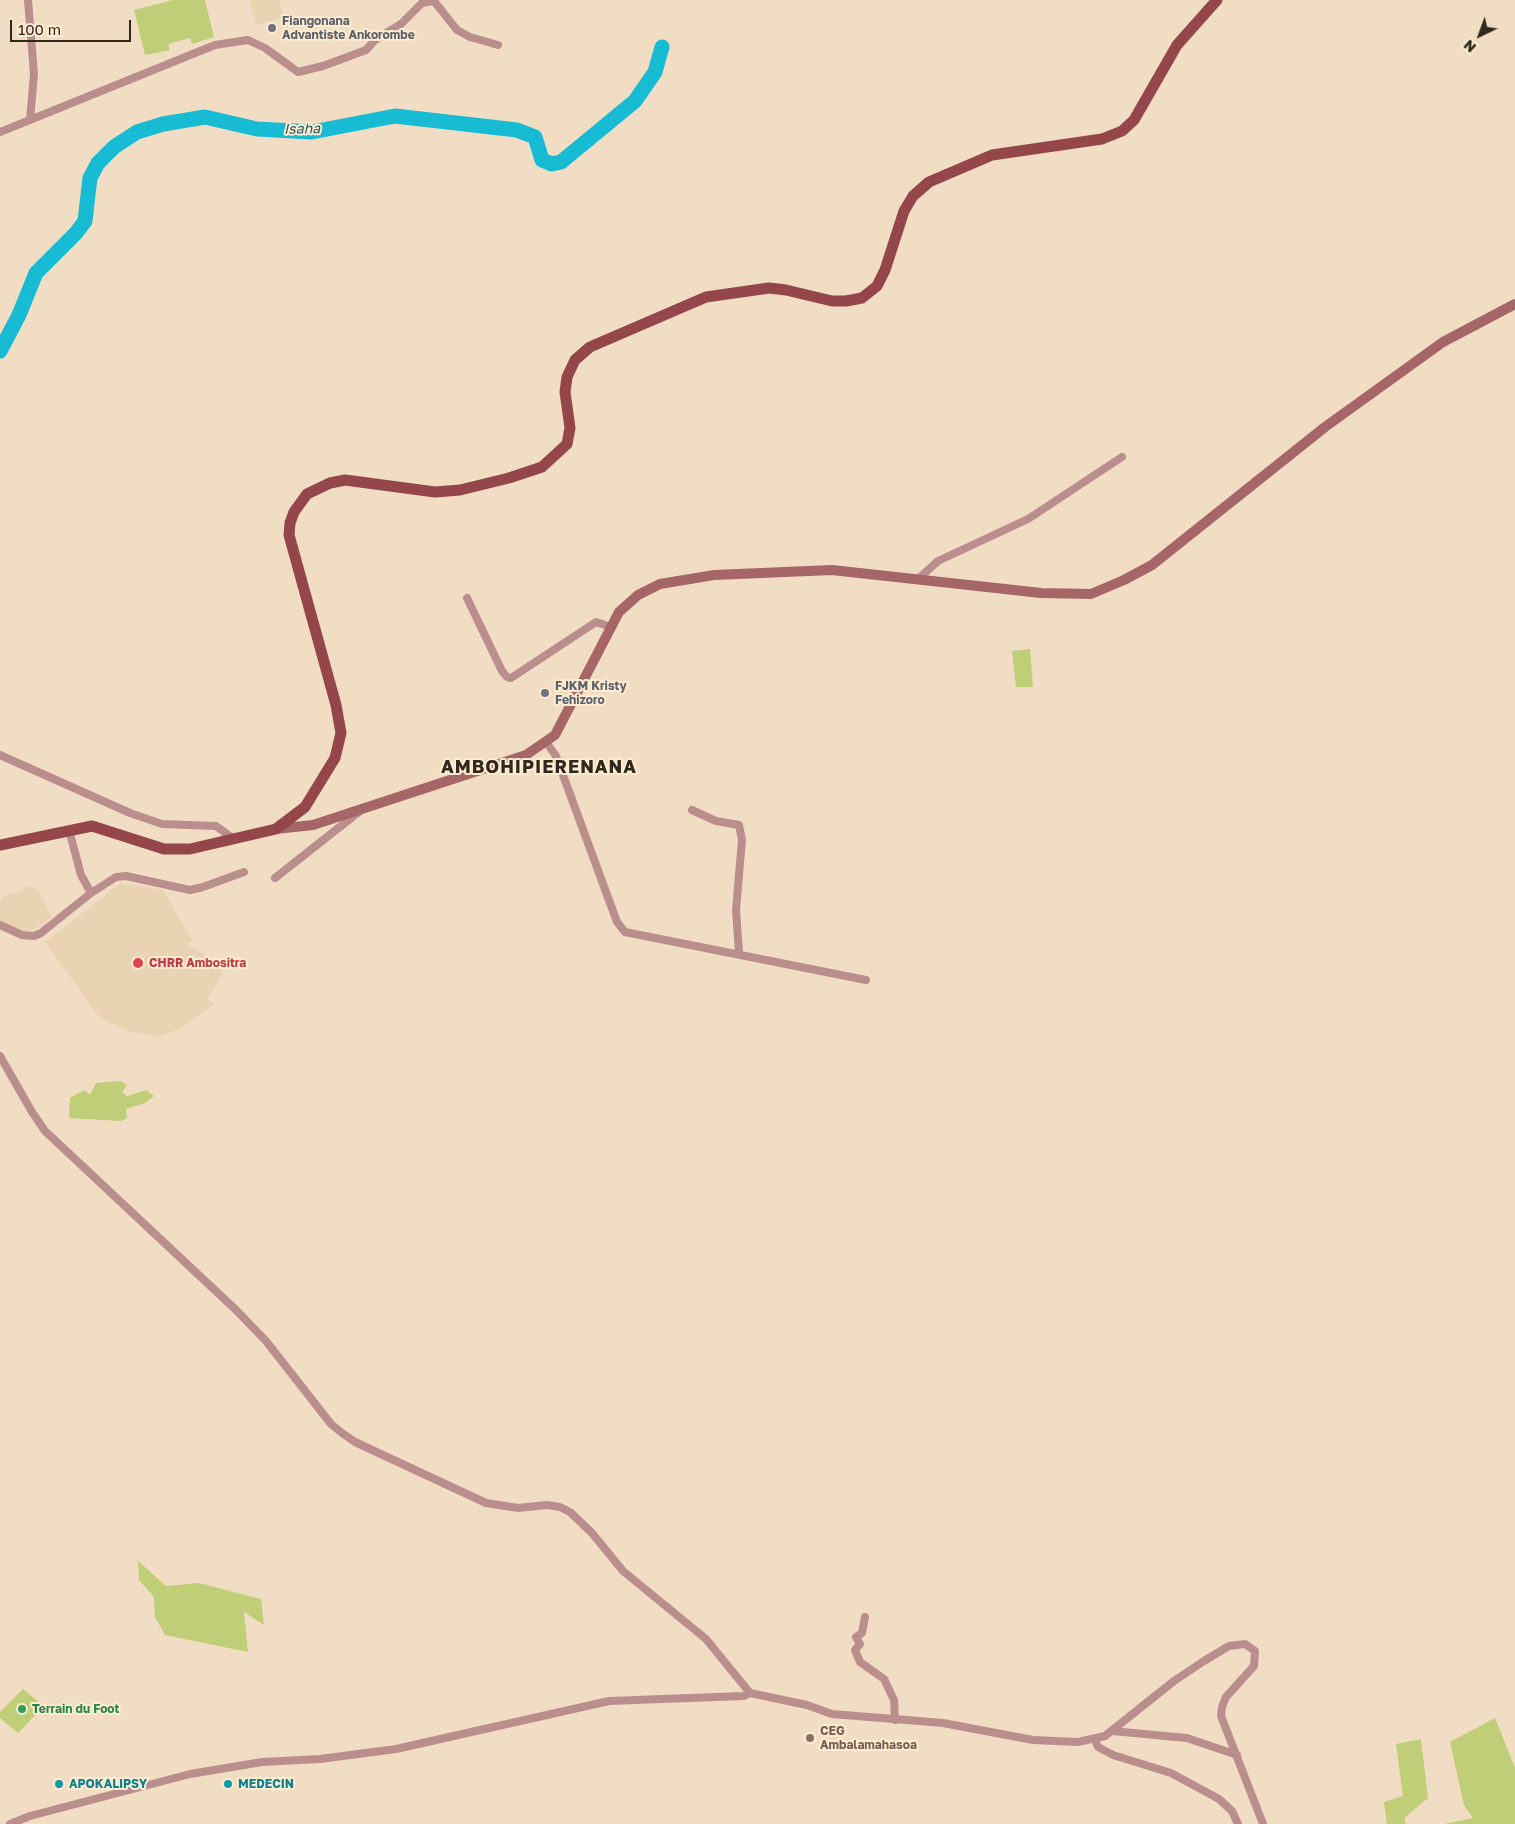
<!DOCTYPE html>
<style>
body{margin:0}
#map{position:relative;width:1515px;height:1824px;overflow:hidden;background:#f1ddc3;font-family:"Golos Text",sans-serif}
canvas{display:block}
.north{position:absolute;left:1455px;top:10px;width:50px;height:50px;-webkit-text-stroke:4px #feebd0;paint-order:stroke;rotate:222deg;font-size:14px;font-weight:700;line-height:20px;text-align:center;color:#2f281e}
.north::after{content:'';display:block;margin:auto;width:18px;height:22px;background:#2f281e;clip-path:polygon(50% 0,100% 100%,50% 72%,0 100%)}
.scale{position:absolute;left:10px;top:20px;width:121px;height:22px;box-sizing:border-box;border:2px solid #2f281e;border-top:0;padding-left:6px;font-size:15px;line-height:18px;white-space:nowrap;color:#2f281e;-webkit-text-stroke:4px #feebd0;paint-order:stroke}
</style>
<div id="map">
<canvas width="1515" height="1824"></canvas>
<div class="north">N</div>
<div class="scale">100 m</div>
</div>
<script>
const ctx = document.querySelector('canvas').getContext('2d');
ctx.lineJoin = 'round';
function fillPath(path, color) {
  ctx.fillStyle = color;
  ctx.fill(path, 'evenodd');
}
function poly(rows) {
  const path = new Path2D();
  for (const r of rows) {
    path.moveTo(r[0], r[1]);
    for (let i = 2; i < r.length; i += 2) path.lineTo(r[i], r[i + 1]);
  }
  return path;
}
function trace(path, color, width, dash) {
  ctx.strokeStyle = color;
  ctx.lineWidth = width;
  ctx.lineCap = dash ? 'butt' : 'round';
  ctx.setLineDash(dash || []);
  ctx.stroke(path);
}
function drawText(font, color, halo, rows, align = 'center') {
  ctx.font = font + ' "Golos Text",sans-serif';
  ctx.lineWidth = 4;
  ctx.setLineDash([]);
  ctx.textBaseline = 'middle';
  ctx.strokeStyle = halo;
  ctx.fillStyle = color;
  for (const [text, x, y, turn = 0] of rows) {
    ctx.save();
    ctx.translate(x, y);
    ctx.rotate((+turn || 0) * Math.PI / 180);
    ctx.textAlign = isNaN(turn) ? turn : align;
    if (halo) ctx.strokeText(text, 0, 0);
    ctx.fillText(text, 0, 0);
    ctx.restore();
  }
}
fillPath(poly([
 [249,0,279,0,284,17,256,25],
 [121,883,163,890,192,940,186,944,212,959,223,973,208,999,214,1004,180,1029,156,1037,127,1031,100,1018,45,942],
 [29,885,39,891,52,917,35,929,25,931,0,921,0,902,5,895,16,893]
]), '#ead3b2');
fillPath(poly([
 [173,0,205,0,214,37,192,44,190,38,168,44,170,50,145,55,134,10],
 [1030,649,1033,687,1016,687,1012,651],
 [120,1081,127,1085,122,1092,127,1096,146,1090,154,1096,145,1103,126,1109,127,1118,121,1121,69,1118,70,1098,85,1090,90,1095,96,1083],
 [138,1561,166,1586,199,1583,261,1599,264,1625,244,1612,248,1652,165,1635,155,1617,154,1597,139,1580],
 [23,1689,44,1706,18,1733,0,1718,0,1712],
 [1495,1718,1515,1768,1515,1824,1444,1824,1473,1818,1464,1805,1450,1742],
 [1421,1739,1428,1798,1404,1818,1406,1824,1387,1824,1384,1802,1403,1796,1396,1744]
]), '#bfce77');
trace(poly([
 [0,351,19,315,36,273,76,233,85,221,90,178,98,163,114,147,137,132,163,124,205,117,257,129,312,132,395,116,517,130,535,137,542,160,552,164,561,162,572,153,635,101,655,72,662,47]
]), '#17bbd3', 15);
trace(poly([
 [28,0,34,74,30,120],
 [0,132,215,45,248,40,265,48,298,72,323,66,366,50,375,40,401,24,422,3,434,1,457,30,470,37,498,45],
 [918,579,938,561,1028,519,1122,457],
 [467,598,502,671,507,677,511,678,596,622,611,627],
 [546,742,556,756,617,922,625,932,866,980],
 [0,755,130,813,162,824,216,826,234,839],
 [692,810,716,821,739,825,742,840,736,910,739,953],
 [69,830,81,875,91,893],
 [275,878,360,811],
 [0,925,22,935,34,936,41,933,91,893,116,877,126,876,190,890,203,887,244,872],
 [0,1056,32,1112,45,1131,235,1309,266,1341,331,1424,342,1433,355,1442,486,1503,518,1508,547,1505,560,1507,570,1512,592,1533,623,1571,706,1639,750,1693,807,1705,832,1714,943,1723,1033,1740,1078,1742,1105,1736,1174,1681,1204,1661,1229,1646,1245,1644,1255,1651,1254,1666,1226,1697,1222,1707,1221,1716,1263,1824],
 [865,1617,862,1633,856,1637,860,1644,855,1650,860,1662,884,1679,894,1700,895,1720],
 [1112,1731,1187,1738,1237,1755],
 [1095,1740,1098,1747,1113,1755,1171,1773,1219,1799,1232,1811,1238,1824],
 [10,1824,30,1816,190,1774,262,1762,320,1759,396,1749,609,1701,744,1696,750,1693]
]), '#bb8e8e', 8);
trace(poly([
 [276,829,313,825,526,755,555,735,619,612,638,595,660,584,714,575,832,570,1041,593,1091,594,1124,580,1152,565,1325,427,1443,342,1515,304]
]), '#a66567', 10);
trace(poly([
 [0,845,92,826,164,849,190,849,276,829,305,807,335,758,341,733,336,705,289,535,290,523,294,512,307,494,330,483,345,480,435,492,460,490,509,478,542,467,567,444,570,428,565,392,567,377,575,360,590,347,706,297,769,288,786,290,832,301,846,301,862,298,877,286,885,270,904,211,913,196,929,182,992,155,1102,139,1122,131,1134,120,1177,45,1217,0]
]), '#94464b', 11);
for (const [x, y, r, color] of [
 [272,28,5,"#6b7280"],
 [545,693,5,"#6b7280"],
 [138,963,6,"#e0444e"],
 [22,1709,5,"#2e9e5b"],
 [810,1738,5,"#8d6e63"],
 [59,1784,5,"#0f9aa8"],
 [228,1784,5,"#0f9aa8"]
]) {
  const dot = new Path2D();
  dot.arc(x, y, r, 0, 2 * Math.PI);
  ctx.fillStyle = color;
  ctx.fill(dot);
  trace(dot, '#feebd0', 2);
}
drawText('bold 12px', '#5b616d', '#feebd0', [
 ["Fiangonana",282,21],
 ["Advantiste Ankorombe",282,35],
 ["FJKM Kristy",555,686],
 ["Fehizoro",555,700]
], 'left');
drawText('bold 12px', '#be3a42', '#feebd0', [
 ["CHRR Ambositra",149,963]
], 'left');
drawText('bold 12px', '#27864d', '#feebd0', [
 ["Terrain du Foot",32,1709]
], 'left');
drawText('bold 12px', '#785e54', '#feebd0', [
 ["CEG",820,1731],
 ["Ambalamahasoa",820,1745]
], 'left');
drawText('bold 12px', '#0d838f', '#feebd0', [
 ["APOKALIPSY",69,1784],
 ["MEDECIN",238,1784]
], 'left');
drawText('italic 14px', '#205a64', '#feebd0', [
 ["Isaha",302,129,-1]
]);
ctx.letterSpacing = '1px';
drawText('bold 18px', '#2f281e', '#feebd0', [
 ["AMBOHIPIERENANA",539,767]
]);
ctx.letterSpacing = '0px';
</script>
